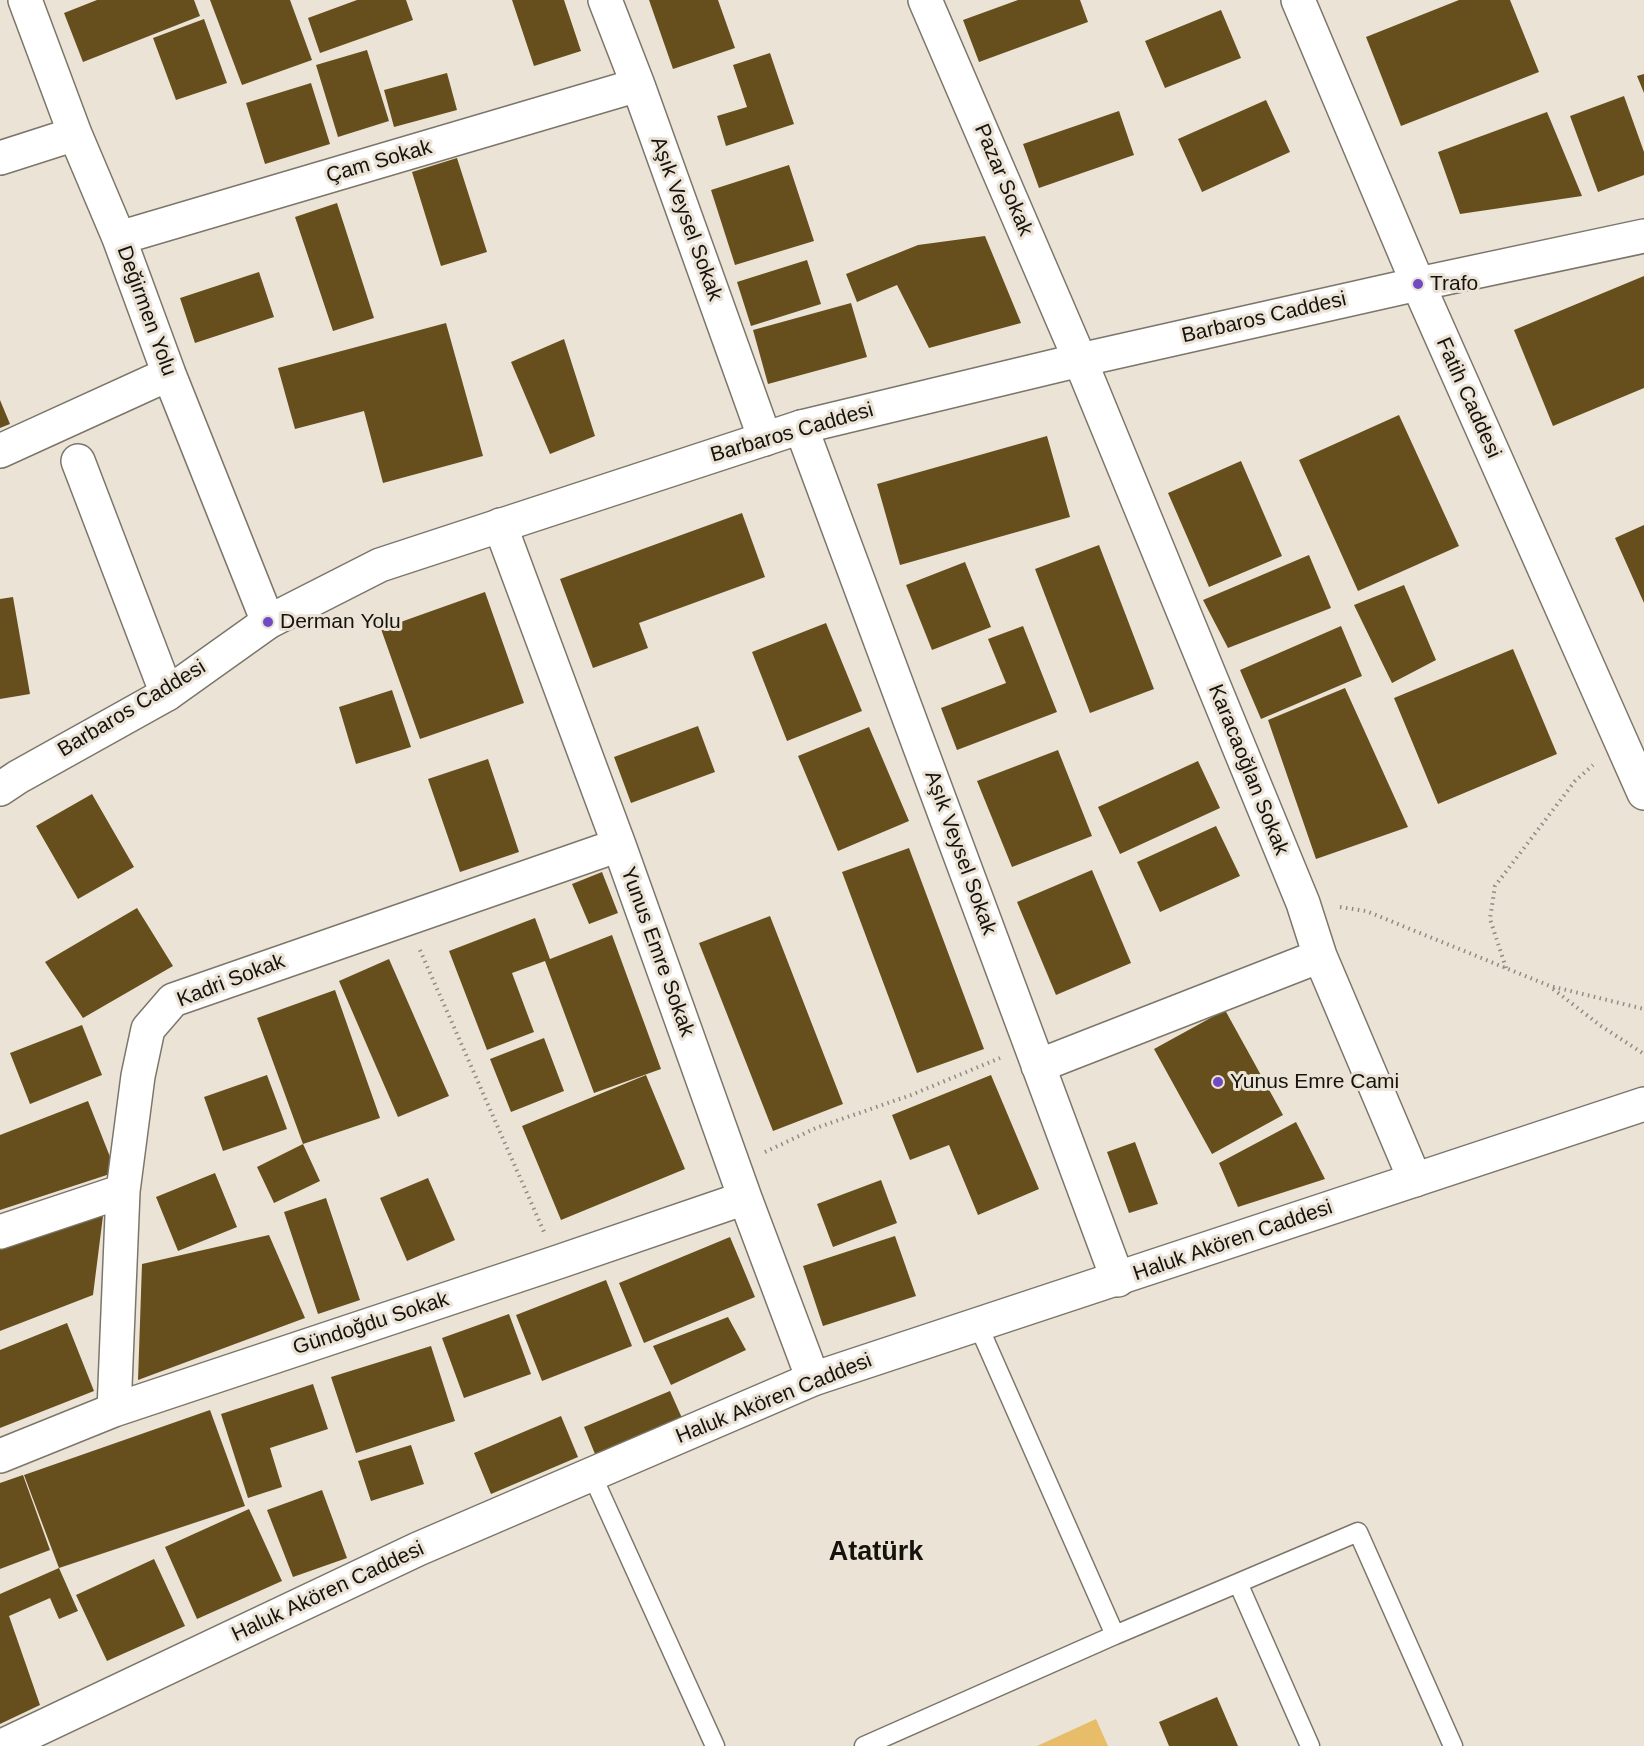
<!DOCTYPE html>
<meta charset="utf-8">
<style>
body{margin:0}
canvas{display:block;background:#ebe3d6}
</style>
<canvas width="1644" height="1746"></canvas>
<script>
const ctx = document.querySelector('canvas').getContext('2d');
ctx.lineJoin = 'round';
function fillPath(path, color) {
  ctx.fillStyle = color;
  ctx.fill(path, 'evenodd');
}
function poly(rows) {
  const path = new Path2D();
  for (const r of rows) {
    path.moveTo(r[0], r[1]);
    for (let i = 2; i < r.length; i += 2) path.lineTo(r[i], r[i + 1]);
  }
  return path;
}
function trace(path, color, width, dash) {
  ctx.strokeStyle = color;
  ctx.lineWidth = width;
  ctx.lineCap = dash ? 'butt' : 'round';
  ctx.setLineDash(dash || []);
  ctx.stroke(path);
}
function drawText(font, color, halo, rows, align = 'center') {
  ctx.font = font + ' Arial,sans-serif';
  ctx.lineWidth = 6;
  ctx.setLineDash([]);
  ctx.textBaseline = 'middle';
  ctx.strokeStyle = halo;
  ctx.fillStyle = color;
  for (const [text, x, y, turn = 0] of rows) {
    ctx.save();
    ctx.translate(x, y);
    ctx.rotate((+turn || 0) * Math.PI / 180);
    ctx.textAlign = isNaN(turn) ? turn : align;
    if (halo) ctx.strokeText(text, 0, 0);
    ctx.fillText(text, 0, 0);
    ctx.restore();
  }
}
fillPath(poly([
 [1096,1719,1108,1746,1037,1746]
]), '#e7bd69');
fillPath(poly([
 [97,0,194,0,200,16,83,62,64,13],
 [210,0,290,0,312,60,242,85],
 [357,0,406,0,413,20,320,53,308,18],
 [512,0,564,0,581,51,534,66],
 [649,0,718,0,735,48,673,69],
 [1018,0,1080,0,1088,22,979,62,963,20],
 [1459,0,1510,0,1539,72,1401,126,1366,37],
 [1221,10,1241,58,1165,88,1145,41],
 [204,19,227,83,176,100,153,38],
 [367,50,389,121,338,137,316,65],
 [770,53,794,124,726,146,717,116,747,107,733,65],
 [447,73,457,110,394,127,384,90],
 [1644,74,1644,93,1637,76],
 [311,83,330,144,265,164,246,103],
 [1624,96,1644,152,1644,175,1598,192,1570,116],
 [1266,100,1290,152,1202,192,1178,139],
 [1119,111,1134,155,1039,188,1023,144],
 [1547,112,1582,196,1460,214,1438,152],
 [457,158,487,252,441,266,412,172],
 [789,165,814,241,735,265,711,190],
 [337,203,374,318,333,331,295,217],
 [985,236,1021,323,929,348,897,285,857,302,846,274,918,245],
 [807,260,821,304,751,326,737,282],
 [259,272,274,317,195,343,180,298],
 [1644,276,1644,388,1553,426,1514,330],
 [851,303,867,357,768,384,753,330],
 [446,323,483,456,383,483,364,411,295,429,278,368],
 [564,339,595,436,550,454,511,362],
 [0,400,10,424,0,428],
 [1399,415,1459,546,1358,591,1299,460],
 [1047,436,1070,517,900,565,877,484],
 [1241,461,1282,556,1209,587,1168,493],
 [742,513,765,577,639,623,648,648,593,668,560,579],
 [1644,525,1644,603,1615,538],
 [1099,545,1154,689,1090,713,1035,569],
 [1309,555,1331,608,1228,648,1203,600],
 [965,562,991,627,932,650,906,585],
 [1404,585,1436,660,1392,683,1354,605],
 [485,592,524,703,420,739,381,629],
 [13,597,30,694,0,699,0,599],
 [826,623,862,711,787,741,752,652],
 [1023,626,1057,712,957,750,941,708,1006,683,988,639],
 [1341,626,1362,676,1261,719,1240,670],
 [1513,649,1557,754,1438,804,1394,698],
 [1345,688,1408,827,1316,859,1268,720],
 [392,690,411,747,356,764,339,707],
 [698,726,715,772,631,803,614,757],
 [869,727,909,821,838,851,798,756],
 [1058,750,1092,836,1012,867,977,781],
 [488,759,519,852,460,872,428,779],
 [1198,761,1220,808,1120,854,1098,807],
 [92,794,134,867,78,899,36,826],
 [1216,826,1240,876,1160,912,1137,862],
 [909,848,984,1049,917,1073,842,872],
 [1092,870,1131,963,1056,995,1017,902],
 [602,872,618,913,589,924,572,884],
 [137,908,173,966,83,1018,45,962],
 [770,916,843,1104,773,1131,699,943],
 [535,918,550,959,612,935,661,1069,594,1093,545,961,512,973,534,1032,487,1050,449,951],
 [389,959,449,1096,398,1117,339,981],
 [335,990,380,1118,303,1144,257,1018],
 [1225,1010,1283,1115,1212,1154,1154,1049],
 [82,1025,102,1075,30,1104,10,1053],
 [544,1038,564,1091,511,1112,490,1059],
 [267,1075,287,1129,223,1151,204,1097],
 [646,1075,685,1169,561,1220,522,1126],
 [991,1075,1039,1189,978,1215,949,1145,910,1160,892,1115],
 [88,1101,116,1172,0,1210,0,1135],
 [1296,1122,1325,1179,1238,1207,1219,1163],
 [1135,1142,1158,1204,1129,1213,1107,1152],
 [303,1144,320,1181,274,1203,257,1167],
 [215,1173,237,1227,178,1251,156,1197],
 [428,1178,455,1240,407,1261,380,1198],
 [881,1180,897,1223,833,1247,817,1204],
 [326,1198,360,1300,318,1314,284,1212],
 [103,1216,93,1295,0,1331,0,1246],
 [269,1235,305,1318,138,1380,142,1264],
 [895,1236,916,1296,823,1326,803,1266],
 [730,1237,755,1297,644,1343,619,1283],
 [606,1280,632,1346,542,1381,516,1315],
 [509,1314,531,1374,464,1398,442,1338],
 [728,1317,746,1350,671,1385,653,1346],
 [67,1323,94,1391,0,1428,0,1350],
 [431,1346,455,1421,356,1453,331,1377],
 [313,1384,328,1429,270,1448,282,1487,248,1498,221,1414],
 [670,1391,682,1418,595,1454,584,1427],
 [210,1410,245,1506,59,1568,24,1475],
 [561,1416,578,1457,491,1494,474,1453],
 [411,1445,424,1484,371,1501,358,1461],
 [23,1475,50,1550,0,1569,0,1483],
 [322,1490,347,1558,293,1577,267,1510],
 [249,1509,282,1581,197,1619,165,1547],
 [154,1559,185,1626,107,1661,76,1595],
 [59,1568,78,1611,59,1619,50,1598,9,1616,40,1705,0,1724,0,1594],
 [1217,1697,1238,1746,1169,1746,1159,1722]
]), '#664f1c');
const service = poly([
 [592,1475,715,1746],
 [1115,1635,1238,1583],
 [864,1746,1115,1635,978,1325],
 [1310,1746,1238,1583,1358,1532,1453,1746]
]);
const minor = poly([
 [25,0,75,134,119,238,169,374,268,622],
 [605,0,638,85,765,439],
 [925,0,1080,360,1303,903,1320,956,1415,1180],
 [0,158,75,134],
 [119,238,638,85],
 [801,427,1118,1280],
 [0,451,169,374],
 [78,461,167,694],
 [500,525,619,845,745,1198,813,1379],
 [1038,1066,1320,956],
 [0,1232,123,1191],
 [114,1410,123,1191,138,1076,148,1029,173,1000,619,845],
 [0,1456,114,1410,558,1262,745,1198]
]);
const tertiary = poly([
 [1298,0,1418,284,1644,793],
 [0,789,18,777,167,694,268,622,380,565,801,427,1080,360,1418,284,1644,236],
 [2,1746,418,1549,813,1379,1644,1104]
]);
trace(service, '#7c766a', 21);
trace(minor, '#7c766a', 36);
trace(tertiary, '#7c766a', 36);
trace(poly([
 [1340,907,1366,911,1550,986,1644,1009],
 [420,950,544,1232],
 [1506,968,1490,919,1495,886,1575,781,1593,765],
 [1553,989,1601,1026,1644,1054],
 [765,1152,816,1128,911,1095,1000,1058]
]), '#918b81', 4, [1.5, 4.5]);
trace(service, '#fff', 18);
trace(minor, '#fff', 33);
trace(tertiary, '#fff', 33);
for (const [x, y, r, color] of [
 [1418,284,6,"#714bc4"],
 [268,622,6,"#714bc4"],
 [1218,1082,6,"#714bc4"]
]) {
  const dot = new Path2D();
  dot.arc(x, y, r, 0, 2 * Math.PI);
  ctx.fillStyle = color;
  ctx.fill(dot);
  trace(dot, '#ebe3d6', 2);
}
drawText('21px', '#16130e', '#ebe3d6', [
 ["Çam Sokak",379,162,-16],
 ["Pazar Sokak",1003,180,67],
 ["Aşık Veysel Sokak",686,219,70],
 ["Değirmen Yolu",146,311,70],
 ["Barbaros Caddesi",1264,318,-13],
 ["Fatih Caddesi",1468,398,66],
 ["Barbaros Caddesi",792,433,-16],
 ["Barbaros Caddesi",132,709,-31],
 ["Karacaoğlan Sokak",1248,770,68],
 ["Aşık Veysel Sokak",960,853,70],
 ["Yunus Emre Sokak",657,952,70],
 ["Kadri Sokak",231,981,-21],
 ["Haluk Akören Caddesi",1233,1241,-19],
 ["Gündoğdu Sokak",371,1324,-18],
 ["Haluk Akören Caddesi",774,1399,-22],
 ["Haluk Akören Caddesi",328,1592,-25]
]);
drawText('21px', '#16130e', '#ebe3d6', [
 ["Trafo",1430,284],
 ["Derman Yolu",280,622],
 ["Yunus Emre Cami",1230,1082]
], 'left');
drawText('bold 27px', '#16130e', '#ebe3d6', [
 ["Atatürk",876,1553]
]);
</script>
